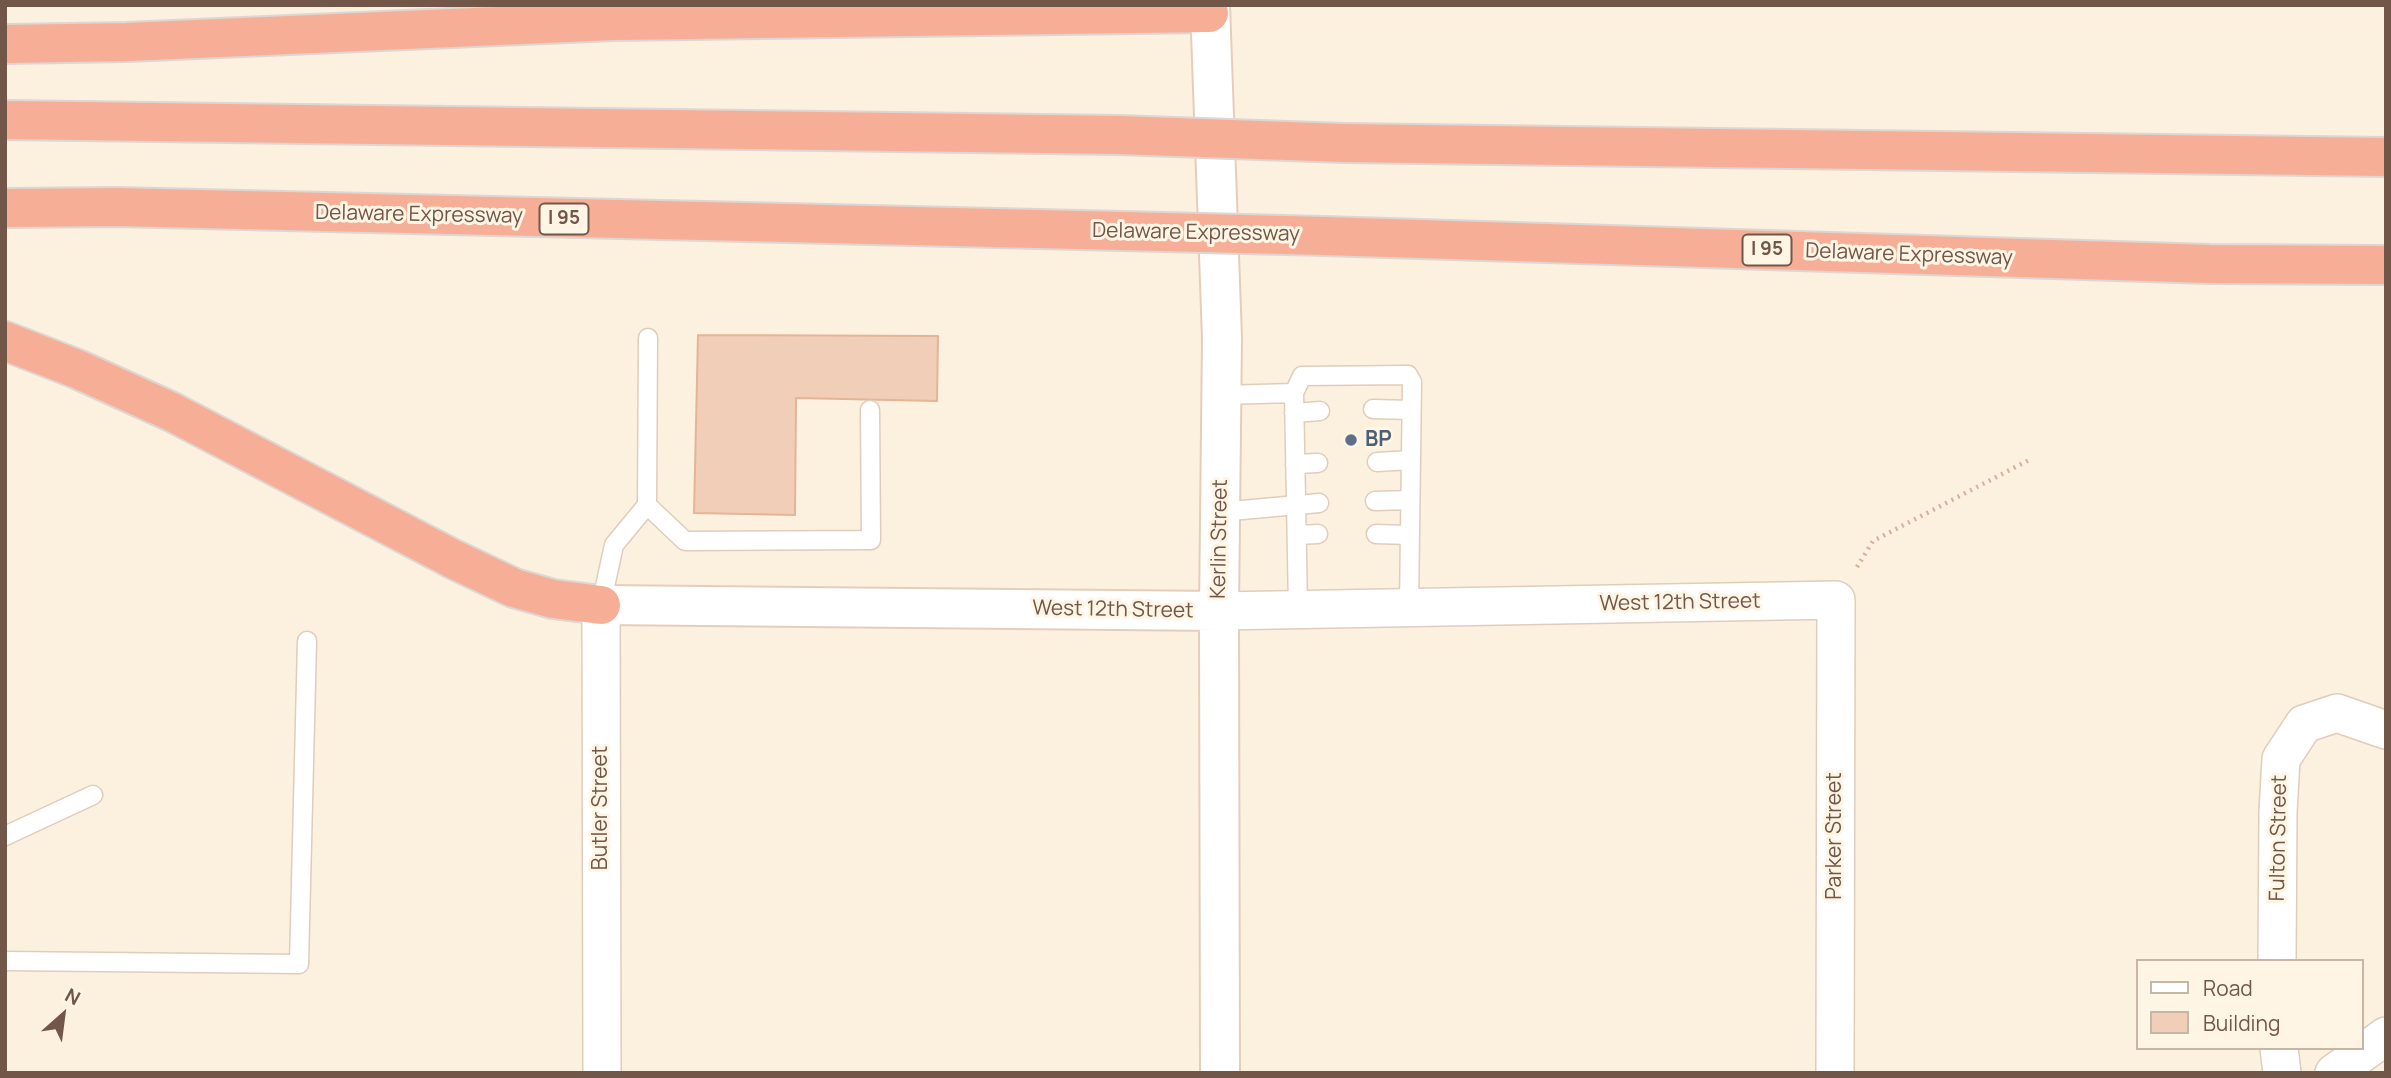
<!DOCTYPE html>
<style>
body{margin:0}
#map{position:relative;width:2391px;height:1078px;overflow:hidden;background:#fcf1df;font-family:Manrope,sans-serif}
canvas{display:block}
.frame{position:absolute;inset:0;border:7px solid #725647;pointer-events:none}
.legend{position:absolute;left:2136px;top:959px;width:228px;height:91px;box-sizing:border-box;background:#fff5e5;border:2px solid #c7b5a6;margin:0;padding:9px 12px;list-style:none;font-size:21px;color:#725647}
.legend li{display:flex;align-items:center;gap:14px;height:35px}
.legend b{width:35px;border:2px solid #c7b5a6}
.north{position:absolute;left:28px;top:980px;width:70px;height:70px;-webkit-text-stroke:5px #fff5e5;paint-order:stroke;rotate:28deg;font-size:19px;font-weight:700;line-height:28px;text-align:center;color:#725647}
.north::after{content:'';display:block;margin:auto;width:24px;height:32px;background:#725647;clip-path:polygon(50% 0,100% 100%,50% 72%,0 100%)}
</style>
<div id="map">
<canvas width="2391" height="1078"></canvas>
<div class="frame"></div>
<ul class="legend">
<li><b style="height:9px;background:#fff"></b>Road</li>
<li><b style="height:19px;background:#f1ceb7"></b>Building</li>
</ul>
<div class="north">N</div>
</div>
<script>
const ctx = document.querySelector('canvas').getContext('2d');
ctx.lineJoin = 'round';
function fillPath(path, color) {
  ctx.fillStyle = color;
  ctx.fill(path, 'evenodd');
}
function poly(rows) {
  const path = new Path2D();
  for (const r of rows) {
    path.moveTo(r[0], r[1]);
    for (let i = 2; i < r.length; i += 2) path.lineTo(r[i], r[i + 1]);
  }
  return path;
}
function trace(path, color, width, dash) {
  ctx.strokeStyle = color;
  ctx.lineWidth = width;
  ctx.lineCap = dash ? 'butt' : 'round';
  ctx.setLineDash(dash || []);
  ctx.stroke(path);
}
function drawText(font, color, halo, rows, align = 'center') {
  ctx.font = font + ' Manrope,sans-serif';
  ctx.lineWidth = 6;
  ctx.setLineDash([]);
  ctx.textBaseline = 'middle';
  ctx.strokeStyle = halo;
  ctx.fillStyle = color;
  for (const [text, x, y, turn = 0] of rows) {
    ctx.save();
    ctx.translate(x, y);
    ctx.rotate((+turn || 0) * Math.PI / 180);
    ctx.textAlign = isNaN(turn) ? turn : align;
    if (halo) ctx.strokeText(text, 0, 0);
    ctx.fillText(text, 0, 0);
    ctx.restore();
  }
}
const building = poly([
 [698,335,938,336,937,401,796,398,795,515,694,513,698,335]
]);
fillPath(building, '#f1ceb7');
trace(building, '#e3b498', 2);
const lane = poly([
 [1294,393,1298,609],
 [1222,395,1294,393,1302,376,1408,375,1412,382,1409,607],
 [1373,409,1411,410],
 [1294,413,1320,411],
 [1377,462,1411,460],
 [1295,464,1318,463],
 [1375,501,1410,500],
 [647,505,685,541,871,540,870,410],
 [1220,512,1319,503],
 [1376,534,1410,535],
 [1297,535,1318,534],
 [601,605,614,545,647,505,648,338],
 [5,836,93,795],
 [5,961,299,964,307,641]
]);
const street = poly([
 [601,605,602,1073],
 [1219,611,1836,600,1835,1073],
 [2277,961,2278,812,2281,759,2304,724,2337,713,2386,730],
 [2279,1048,2282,1073],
 [2334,1073,2386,1036]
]);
const secondary = poly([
 [1210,5,1222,338,1219,611,1220,1073],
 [601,605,1219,611]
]);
const highway = poly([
 [5,44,127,42,614,21,1209,13],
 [5,120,1118,135],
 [1344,143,2386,157],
 [5,208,117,207,1122,231],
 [1325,236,2210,264,2386,265],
 [5,341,77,369,172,412,453,559,514,588,553,599,601,605]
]);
trace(lane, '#dfcdbc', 21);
trace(street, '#dfcdbc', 40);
trace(secondary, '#e4ceba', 42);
trace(highway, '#ddd6d3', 42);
trace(poly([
 [1857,567,1873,541,2031,459]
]), '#d5b19b', 4.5, [2, 5]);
trace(lane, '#fff', 18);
trace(street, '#fff', 37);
trace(secondary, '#fff', 38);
trace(highway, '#f6af96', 38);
const highwayBridge = poly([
 [1118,135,1344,143],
 [1122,231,1325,236]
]);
trace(highwayBridge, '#ddd6d3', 42, []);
trace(highwayBridge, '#f6af96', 38);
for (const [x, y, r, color] of [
 [1351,440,7,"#5c6f8a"]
]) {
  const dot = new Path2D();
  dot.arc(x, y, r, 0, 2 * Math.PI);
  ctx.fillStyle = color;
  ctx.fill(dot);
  trace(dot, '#fff5e5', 2.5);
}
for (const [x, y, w] of [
 [564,219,49],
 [1767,250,49]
]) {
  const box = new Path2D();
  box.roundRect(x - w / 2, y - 15.5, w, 31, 5);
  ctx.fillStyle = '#fff5e5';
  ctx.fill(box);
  trace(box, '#725647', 2);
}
drawText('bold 19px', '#725647', null, [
 ["I 95",564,219],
 ["I 95",1767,250]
]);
drawText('21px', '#725647', '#fff5e5', [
 ["Delaware Expressway",419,215,1],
 ["Delaware Expressway",1196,233,1],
 ["Delaware Expressway",1909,255,2],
 ["Kerlin Street",1220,539,-89],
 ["West 12th Street",1680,603,-1],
 ["West 12th Street",1113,610,1],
 ["Butler Street",601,808,-90],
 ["Parker Street",1835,836,-90],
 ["Fulton Street",2279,838,-89]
]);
drawText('bold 21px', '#4e5e75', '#fff5e5', [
 ["BP",1365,440]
], 'left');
</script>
